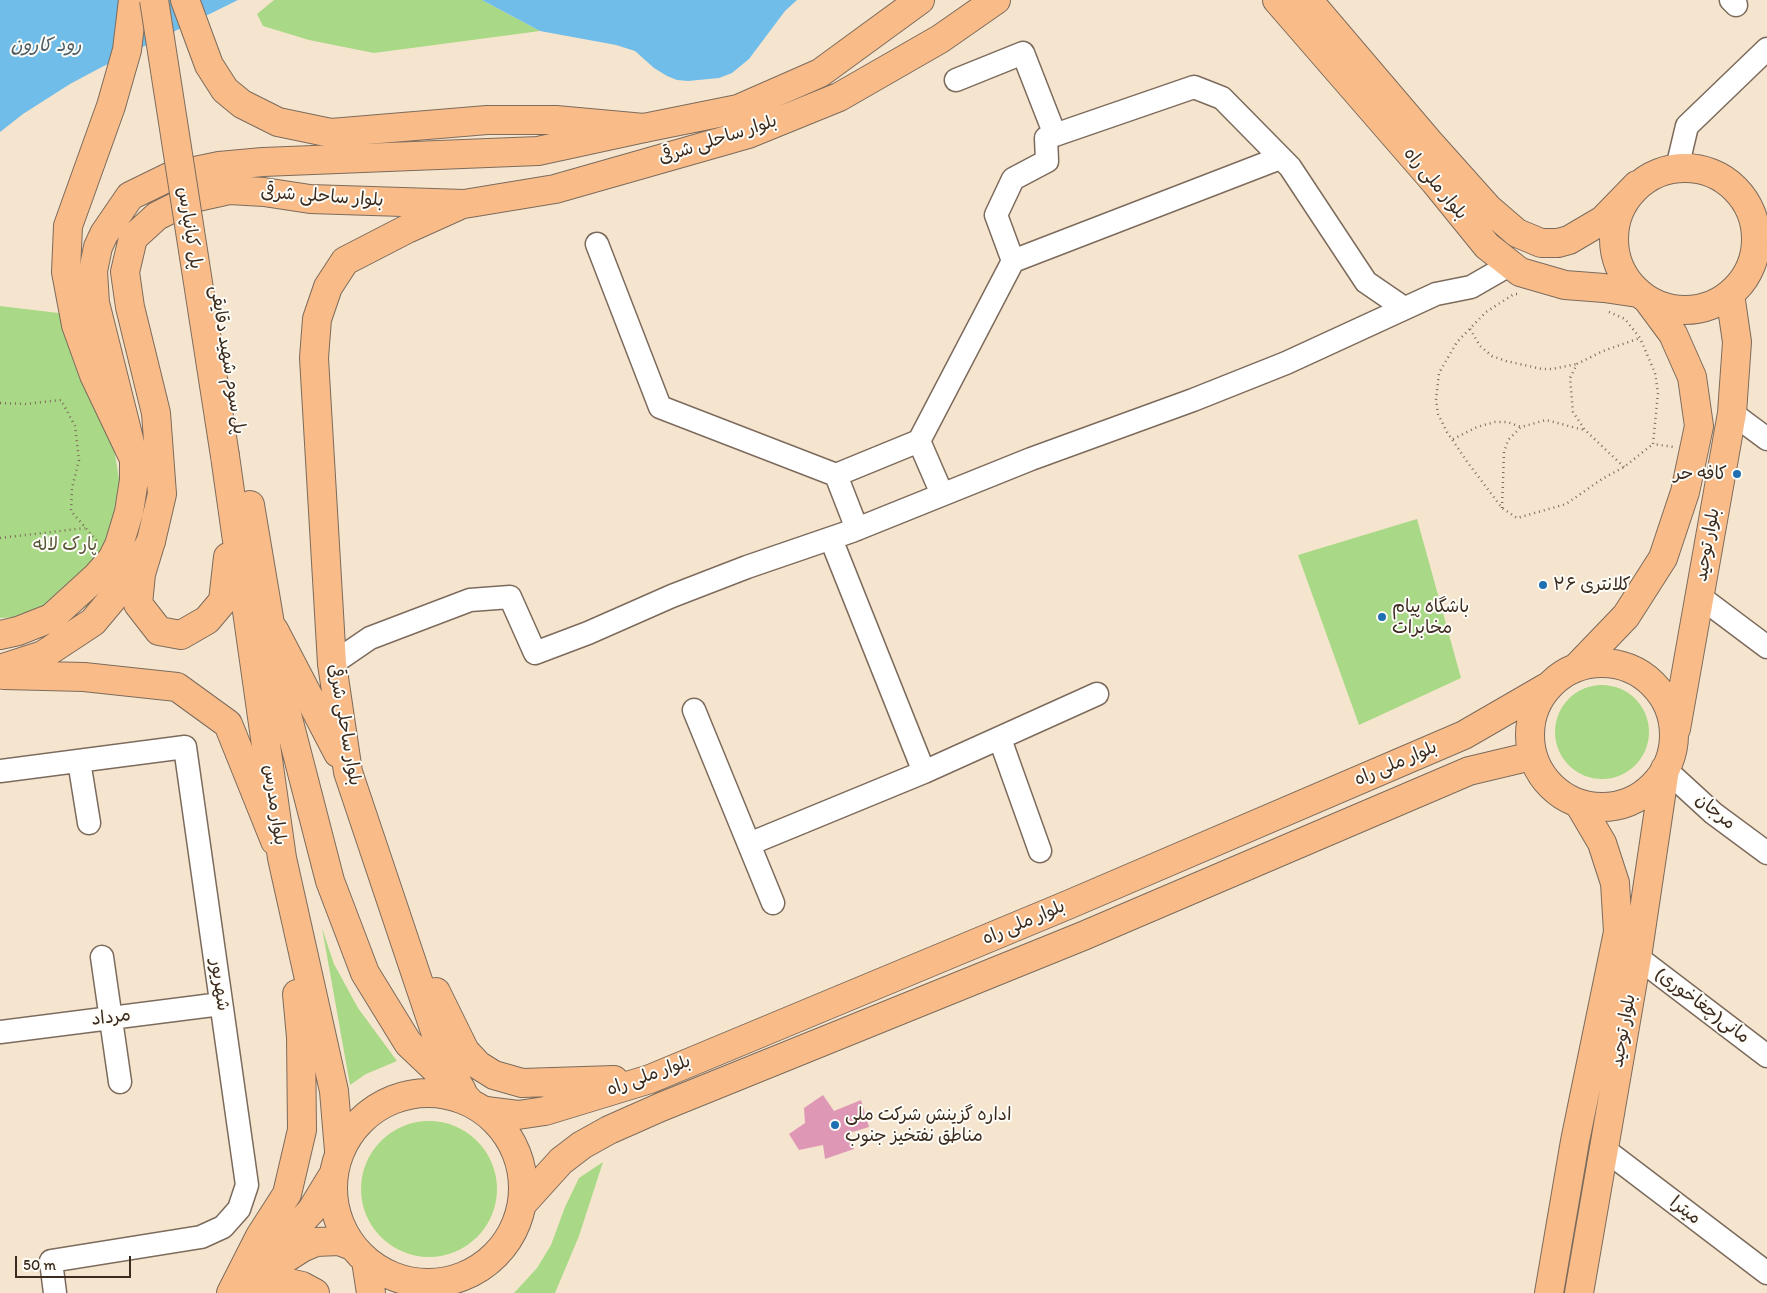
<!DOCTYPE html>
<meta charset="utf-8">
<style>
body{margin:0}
#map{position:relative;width:1767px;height:1293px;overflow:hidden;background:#f6e5ce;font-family:Itim,sans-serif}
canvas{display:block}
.scale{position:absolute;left:15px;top:1256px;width:116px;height:22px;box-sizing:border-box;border:2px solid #3b2a1e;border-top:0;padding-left:6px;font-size:15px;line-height:18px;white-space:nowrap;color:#3b2a1e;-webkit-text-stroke:4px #fdfcf7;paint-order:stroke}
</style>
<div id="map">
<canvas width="1767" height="1293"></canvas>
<div class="scale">50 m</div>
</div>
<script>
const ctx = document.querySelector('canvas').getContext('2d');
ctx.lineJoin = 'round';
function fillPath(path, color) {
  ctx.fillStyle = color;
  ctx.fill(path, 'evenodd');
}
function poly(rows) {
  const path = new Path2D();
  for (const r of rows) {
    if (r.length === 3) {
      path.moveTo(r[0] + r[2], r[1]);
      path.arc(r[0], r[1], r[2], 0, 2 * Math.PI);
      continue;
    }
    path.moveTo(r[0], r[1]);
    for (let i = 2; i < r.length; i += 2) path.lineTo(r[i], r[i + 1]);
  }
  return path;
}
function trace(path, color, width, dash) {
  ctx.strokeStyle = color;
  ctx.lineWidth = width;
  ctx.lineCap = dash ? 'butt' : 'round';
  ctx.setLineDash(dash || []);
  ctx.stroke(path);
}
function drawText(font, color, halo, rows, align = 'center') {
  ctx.font = font + ' Itim,"Playpen Sans Arabic",sans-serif';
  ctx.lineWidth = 4;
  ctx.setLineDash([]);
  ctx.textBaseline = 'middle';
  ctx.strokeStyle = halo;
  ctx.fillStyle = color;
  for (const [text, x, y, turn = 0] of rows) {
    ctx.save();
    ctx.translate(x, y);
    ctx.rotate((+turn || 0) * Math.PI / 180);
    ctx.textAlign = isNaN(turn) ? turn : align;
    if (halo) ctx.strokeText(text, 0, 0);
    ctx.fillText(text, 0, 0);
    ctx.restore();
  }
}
fillPath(poly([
 [274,0,482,0,540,31,374,53,309,40,263,26,257,14],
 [0,306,92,317,139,598,36,616,0,618],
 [1417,519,1461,678,1359,725,1298,555],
 [1602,732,47],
 [322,928,334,964,358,1008,397,1061,366,1074,350,1085],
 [429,1189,68],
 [603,1162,579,1236,555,1293,514,1293,537,1268,551,1245,565,1207,579,1178]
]), '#a9d986');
fillPath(poly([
 [0,0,238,0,100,68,70,84,23,114,0,132],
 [482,0,797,0,785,11,749,59,732,73,719,78,688,81,677,80,667,76,654,68,635,51,616,45,540,31]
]), '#70bdea');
fillPath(poly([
 [823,1095,834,1111,861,1100,869,1127,849,1133,854,1149,825,1159,823,1145,799,1150,789,1134,805,1123,804,1108]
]), '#de98b5');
const minor = poly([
 [1731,0,1736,5],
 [956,80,1023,53,1055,135],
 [1677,168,1687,126,1767,49],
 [597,244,660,407,836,475,919,441,1013,261,1280,158],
 [1013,261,996,215,1013,179,1047,161,1046,138,1194,87,1222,98,1290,167,1366,282,1404,308],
 [1732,413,1767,439],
 [919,441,942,494],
 [836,475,857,529],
 [831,539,924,772],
 [1699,596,1767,647],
 [332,664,370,638,470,600,510,597,535,653,588,633,672,596,747,567,852,531,1031,459,1193,400,1286,363,1436,294,1471,287,1511,264],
 [694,710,773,903],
 [1000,739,1040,851],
 [79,761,89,823],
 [1665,769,1713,813,1767,853],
 [0,771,185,747,247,1185,239,1209,223,1227,201,1237,51,1261,55,1293],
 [749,844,924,772,1097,694],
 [102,957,120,1082],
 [1637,957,1767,1056],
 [0,1032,221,1004],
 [1604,1149,1767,1273]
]);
const major = poly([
 [1277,0,1435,182,1487,246,1520,272,1565,285,1604,288,1638,293],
 [1308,0,1429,142,1488,208,1517,233,1541,243,1558,243,1569,240,1603,220,1637,185],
 [1685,239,71],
 [458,206,407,229,345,261,328,287,317,319,314,358,332,664,348,772,446,1064,462,1091],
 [274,630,338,753],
 [0,635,18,631,51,618,97,576,112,559,119,545,129,512,134,480,134,459,95,303,93,271,98,247,104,234,130,196,171,176,219,166,263,162,538,151,644,128,738,109,820,73,920,0],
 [1602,735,72],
 [1577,667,1626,616,1663,558,1685,492,1699,426,1692,377,1673,334,1647,299],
 [0,669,43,655,93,622,124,585,142,558,151,541,162,494,156,413,130,307,125,272,133,238,157,216,193,198,229,190,264,192,310,199,464,204,555,189,748,134,839,97,940,39,996,0],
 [4,675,84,677,177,687,228,724,275,841],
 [1676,729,1732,413,1737,342,1730,294],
 [436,992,465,1051,478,1065,494,1075,522,1083,614,1080],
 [486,1111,518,1115,545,1111,650,1079,1070,904,1464,735,1547,687],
 [523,1203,561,1161,582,1145,609,1130,661,1107,1083,936,1469,771,1532,756],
 [1549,1293,1575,1141,1618,932,1615,883,1602,843,1579,804],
 [1579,1293,1637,957,1665,769]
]);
const highway = poly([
 [133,0,127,50,111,106,68,226,66,272,76,325,94,375,134,459],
 [185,0,209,65,225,90,242,104,278,122,331,133,487,120,556,120,644,128],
 [225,456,282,858,334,1091,339,1151],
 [250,505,282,695,330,881,365,973,408,1043,468,1100],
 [151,541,141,574,138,604,159,631,181,635,207,620,223,601,228,557],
 [428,1188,95],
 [366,1261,371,1293],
 [272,1267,302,1248,316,1242,339,1241,352,1246],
 [249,1278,311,1211,333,1175],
 [252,1288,273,1282,285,1282,302,1286,315,1293],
 [231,1293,260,1236,287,1194,302,1130,301,1037,297,994]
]);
trace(minor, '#7c6b5c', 25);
trace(major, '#7c6b5c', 30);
trace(highway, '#7c6b5c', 30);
trace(poly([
 [1517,294,1514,294,1486,312,1457,342,1439,373,1436,400,1438,414,1447,432,1468,463,1502,508,1517,518,1566,504,1602,479,1624,467,1653,444],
 [1609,312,1625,319,1640,338,1655,373,1658,393,1653,444,1674,447],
 [1470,329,1480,346,1492,356,1506,361,1542,369,1552,369,1577,364],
 [0,403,26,404,61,400,75,426,79,460,72,488,71,511,97,541],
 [1453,439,1477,427,1495,422,1507,422,1521,427],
 [1624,467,1585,430,1573,412,1570,378,1577,364,1603,351,1640,338],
 [1502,508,1504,452,1508,440,1521,427,1546,420,1584,430],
 [0,538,85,528]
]), '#7c6b5c', 2.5, [1, 4]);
trace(minor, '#fff', 22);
trace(major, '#f9bc89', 28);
trace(highway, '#f9bc89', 28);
const highwayBridge = poly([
 [154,0,225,456]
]);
trace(highwayBridge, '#7c6b5c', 30, []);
trace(highwayBridge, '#f9bc89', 28);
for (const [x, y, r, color] of [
 [1737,474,5,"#1f6fb2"],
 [1543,585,5,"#1f6fb2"],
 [1382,617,5,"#1f6fb2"],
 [835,1125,5,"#1f6fb2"]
]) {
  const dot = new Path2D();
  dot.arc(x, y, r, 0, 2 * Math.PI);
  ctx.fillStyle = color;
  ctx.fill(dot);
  trace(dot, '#fdfcf7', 2);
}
drawText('18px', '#3b2a1e', '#fdfcf7', [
 ["بلوار ساحلی شرقی",718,140,-18],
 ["بلوار ملی راه",1435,184,50],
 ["بلوار ساحلی شرقی",322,197,4],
 ["پل کیانپارس",189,228,81],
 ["پل سوم شهید دقایقی",227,360,81],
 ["بلوار توحید",1708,545,-80],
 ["بلوار ساحلی شرقی",344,725,80],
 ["بلوار ملی راه",1396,764,-23],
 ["بلوار مدرس",274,805,82],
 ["مرجان",1715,812,39],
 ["بلوار ملی راه",1024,923,-23],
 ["شهریور",219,985,82],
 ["مانی(چغاخوری)",1702,1006,37],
 ["مرداد",111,1018,-7],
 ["بلوار توحید",1624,1031,-80],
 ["بلوار ملی راه",649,1076,-20],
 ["میترا",1685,1211,37]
]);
drawText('18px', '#3b2a1e', '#fdfcf7', [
 ["کافه حر",1727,474,"right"],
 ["کلانتری ۲۶",1553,585],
 ["باشگاه پیام",1392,607],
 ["مخابرات",1392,628],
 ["اداره گزینش شرکت ملی",845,1115],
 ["مناطق نفتخیز جنوب",845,1136]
], 'left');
drawText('18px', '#565638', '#fdfcf7', [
 ["پارک لاله",65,545]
]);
drawText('italic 19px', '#4e5d65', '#fdfcf7', [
 ["رود کارون",46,46]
]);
</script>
